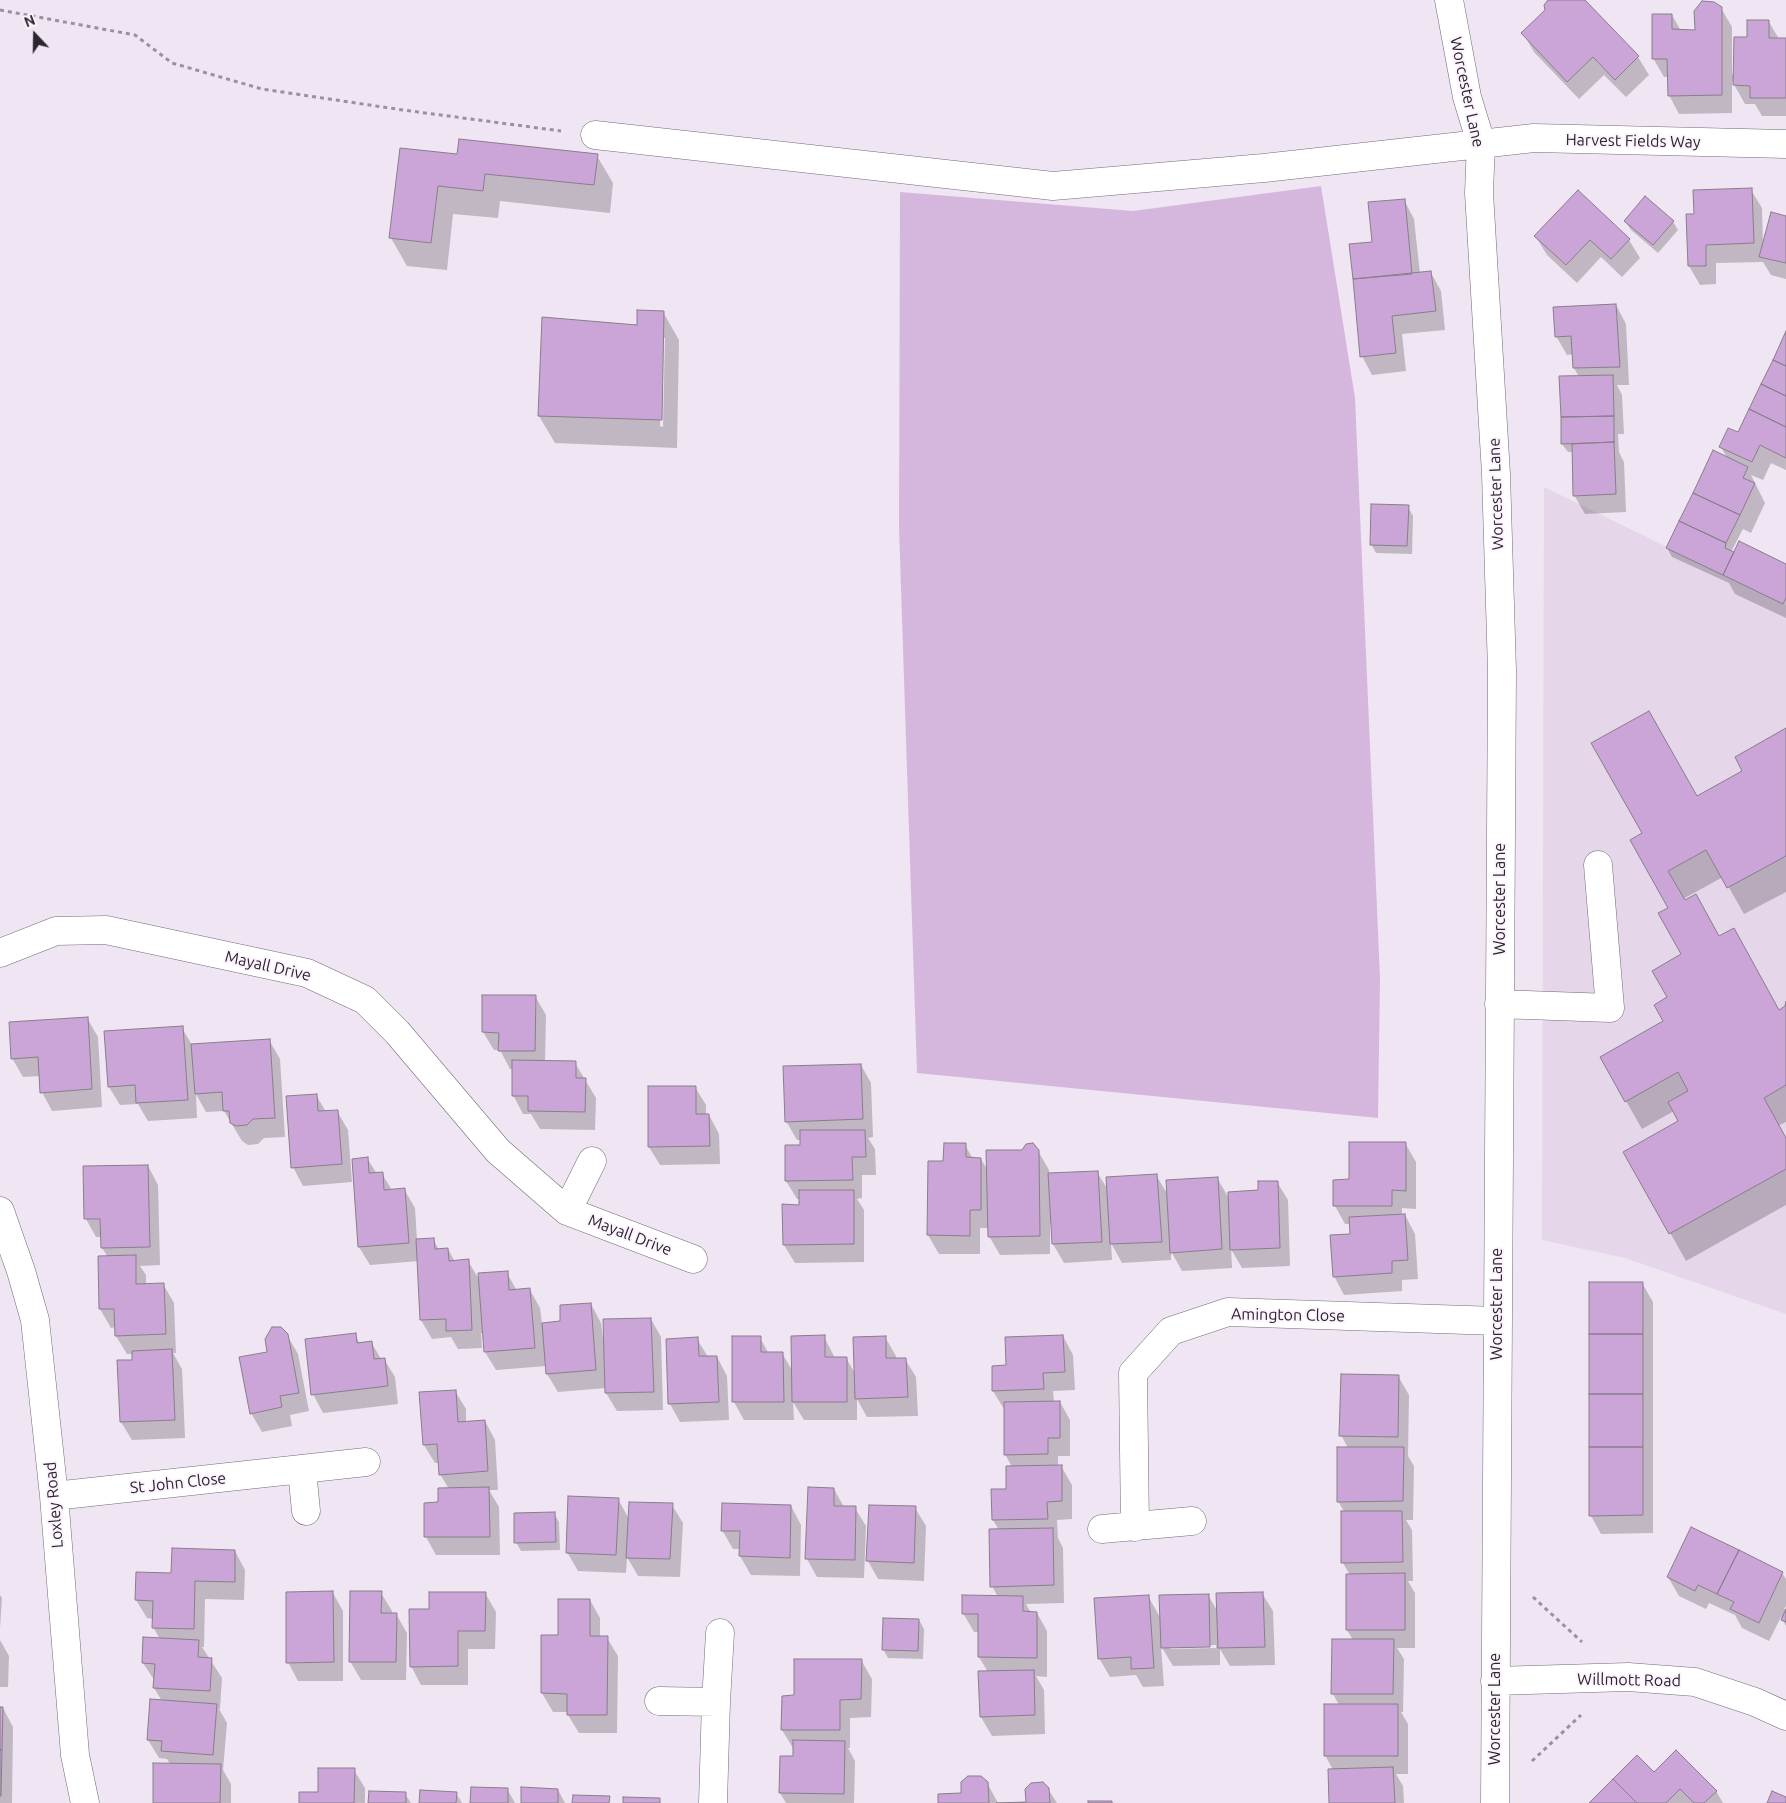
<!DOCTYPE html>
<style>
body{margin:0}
#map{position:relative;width:1786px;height:1803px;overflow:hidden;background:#f0e5f3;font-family:Ubuntu,sans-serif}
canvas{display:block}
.north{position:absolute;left:10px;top:10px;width:50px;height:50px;-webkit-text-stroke:4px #fcf3fe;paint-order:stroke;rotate:339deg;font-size:14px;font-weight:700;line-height:20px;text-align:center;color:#2b272c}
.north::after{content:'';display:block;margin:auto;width:18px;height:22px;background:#2b272c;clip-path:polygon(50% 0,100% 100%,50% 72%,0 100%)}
</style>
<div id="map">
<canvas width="1786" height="1803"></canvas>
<div class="north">N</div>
</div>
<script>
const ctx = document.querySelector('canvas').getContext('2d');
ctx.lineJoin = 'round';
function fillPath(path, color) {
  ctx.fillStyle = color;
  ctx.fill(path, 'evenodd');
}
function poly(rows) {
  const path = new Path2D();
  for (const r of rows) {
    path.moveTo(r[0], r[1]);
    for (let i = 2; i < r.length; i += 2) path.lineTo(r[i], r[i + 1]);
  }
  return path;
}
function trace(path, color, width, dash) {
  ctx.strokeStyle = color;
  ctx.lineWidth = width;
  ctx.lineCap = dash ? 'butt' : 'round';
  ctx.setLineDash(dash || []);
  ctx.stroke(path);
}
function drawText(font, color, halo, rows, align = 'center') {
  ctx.font = font + ' Ubuntu,sans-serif';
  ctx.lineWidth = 4;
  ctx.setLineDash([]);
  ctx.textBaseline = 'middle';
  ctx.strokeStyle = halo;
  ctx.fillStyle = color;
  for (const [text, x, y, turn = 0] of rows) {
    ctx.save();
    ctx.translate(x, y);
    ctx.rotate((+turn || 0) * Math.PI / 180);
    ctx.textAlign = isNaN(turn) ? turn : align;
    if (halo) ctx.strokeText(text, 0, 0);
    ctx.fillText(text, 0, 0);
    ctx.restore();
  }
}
fillPath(poly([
 [1544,487,1786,605,1786,1314,1625,1258,1542,1240]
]), '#e5d6ea');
fillPath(poly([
 [1321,186,1355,398,1380,978,1378,1118,917,1073,899,527,900,192,1133,211]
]), '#d5b7de');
fillPath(poly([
 [1550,0,1583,0,1638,57,1649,75,1626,97,1604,75,1579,99,1534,52,1523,33,1547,10],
 [1721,8,1732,27,1732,74,1734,74,1748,38,1769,22,1779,39,1786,39,1786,116,1762,116,1755,104,1745,104,1732,81,1732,113,1679,114,1669,95,1669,77,1664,77,1653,58,1672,15,1681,31,1696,31],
 [458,156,597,156,613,183,610,213,500,201,498,218,453,214,447,270,407,266,391,238],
 [1751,190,1762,208,1763,244,1786,218,1786,279,1771,275,1763,262,1716,263,1716,284,1700,285,1689,266,1687,216,1695,216],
 [1404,200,1414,219,1420,274,1431,273,1441,291,1445,330,1402,334,1406,371,1372,375,1362,356,1374,243],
 [1625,221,1673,222,1678,230,1658,253,1631,230],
 [1536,237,1629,240,1640,258,1622,277,1601,257,1577,283,1547,255],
 [1616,305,1626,324,1629,385,1617,385,1622,395,1624,434,1618,434,1619,452,1624,462,1626,512,1585,514,1574,495,1573,452,1568,452,1562,444,1579,377,1574,368,1573,354,1567,355,1556,336],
 [663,312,679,340,677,448,555,443,539,416,638,326],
 [662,338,665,338,663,427,660,426],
 [1786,334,1786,470,1771,463,1763,480,1751,475,1765,503,1751,533,1743,529,1731,552,1786,565,1786,618,1735,594,1729,583,1672,557,1667,548,1727,458,1721,447,1738,434],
 [1408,507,1413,516,1412,554,1376,553,1371,544],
 [1786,729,1786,892,1744,914,1723,877,1683,899,1719,937,1779,1011,1786,1007,1786,1122,1778,1126,1786,1140,1786,1205,1686,1261,1625,1152,1680,1122,1674,1111,1642,1129,1626,1101,1665,1021,1669,998,1683,955,1670,908,1632,840,1696,798,1744,771],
 [535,996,546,1015,545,1062,575,1063,596,1098,595,1130,540,1129,531,1114,523,1114,513,1095,513,1069,510,1069,500,1050,494,1050,483,1032],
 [87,1018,98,1037,102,1107,52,1111,42,1092,40,1076,23,1077,12,1058],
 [182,1028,192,1045,269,1040,280,1059,285,1137,264,1138,258,1144,248,1145,242,1141,224,1111,206,1112,196,1094,197,1118,148,1121,138,1104,120,1105,109,1087],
 [861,1065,871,1083,873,1137,868,1138,875,1149,876,1175,862,1175,862,1198,857,1199,864,1210,864,1262,795,1263,784,1245,800,1206,800,1199,797,1199,786,1181,801,1146,801,1140,797,1140,786,1121],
 [695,1087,706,1105,706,1115,709,1115,719,1134,720,1164,660,1165,649,1147],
 [316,1095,326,1112,337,1111,348,1130,352,1182,303,1186,293,1167],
 [1405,1143,1416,1162,1416,1209,1402,1208,1402,1215,1405,1215,1415,1234,1418,1279,1402,1280,1402,1291,1344,1295,1334,1276,1351,1235,1351,1224,1345,1224,1335,1206,1350,1181],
 [965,1145,973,1159,981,1159,988,1171,1038,1151,1049,1170,1049,1175,1097,1172,1108,1190,1156,1175,1168,1195,1217,1178,1230,1200,1260,1192,1277,1182,1288,1200,1290,1266,1242,1268,1231,1249,1232,1268,1182,1271,1171,1251,1171,1260,1122,1263,1111,1243,1112,1260,1064,1263,1053,1244,1052,1223,1050,1223,1050,1254,1000,1255,989,1236,989,1228,980,1228,980,1254,939,1254,928,1235,929,1162,945,1162],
 [367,1158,377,1174,382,1174,392,1190,404,1189,415,1208,417,1240,433,1239,439,1250,448,1249,455,1262,468,1261,480,1281,507,1273,517,1291,530,1290,540,1308,542,1324,562,1322,591,1304,601,1323,603,1339,651,1319,661,1337,663,1410,617,1411,606,1393,606,1388,558,1392,547,1374,546,1366,496,1370,485,1352,484,1333,481,1333,482,1348,458,1349,451,1337,432,1339,421,1320,419,1261,370,1265,359,1247],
 [148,1166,158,1185,160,1265,140,1266,146,1275,146,1285,163,1284,174,1303,176,1353,173,1353,182,1369,185,1438,132,1440,121,1422,133,1361,133,1354,127,1354,116,1336,116,1327,111,1328,100,1309,99,1257,108,1257,102,1248,102,1237,96,1237,86,1219],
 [1642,1283,1653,1302,1653,1533,1601,1534,1591,1516],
 [287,1335,298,1354,309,1411,290,1415,292,1426,262,1432,251,1413,268,1353],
 [355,1335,360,1344,371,1342,381,1359,384,1359,395,1377,398,1404,323,1413,313,1394],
 [1063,1336,1073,1355,1075,1390,1053,1391,1054,1402,1060,1402,1070,1420,1070,1456,1058,1456,1058,1467,1061,1466,1072,1485,1072,1519,1057,1520,1058,1538,1063,1548,1064,1603,1026,1604,1031,1613,1037,1613,1047,1631,1047,1677,1036,1676,1044,1690,1045,1734,992,1736,981,1717,980,1672,988,1672,979,1657,979,1632,974,1632,963,1613,998,1597,992,1586,999,1530,993,1520,1007,1490,1012,1467,1005,1454,1004,1409,993,1391,1007,1366],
 [824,1337,835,1358,846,1358,856,1375,885,1337,896,1356,896,1359,905,1359,916,1377,918,1416,867,1417,857,1399,857,1420,804,1420,793,1402,794,1420,744,1420,734,1402,760,1338,769,1354,782,1353,793,1372],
 [697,1339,708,1357,717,1357,727,1376,729,1420,680,1422,670,1404,667,1340],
 [1398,1376,1409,1395,1408,1456,1414,1466,1413,1520,1406,1520,1412,1530,1413,1581,1408,1581,1415,1593,1415,1648,1397,1648,1404,1659,1403,1712,1401,1712,1408,1724,1408,1774,1396,1774,1403,1786,1404,1803,1331,1803,1333,1770,1325,1755,1339,1705,1333,1694,1353,1640,1347,1630,1350,1575,1343,1563,1345,1513,1338,1501,1348,1448,1341,1435],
 [455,1391,466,1409,466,1422,485,1421,495,1440,498,1490,489,1490,499,1507,500,1555,436,1555,426,1537,439,1504,449,1489,440,1474,440,1463,435,1463,424,1445],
 [834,1489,844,1507,855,1508,866,1526,864,1578,817,1577,807,1559],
 [618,1499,629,1519,672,1505,683,1523,680,1577,638,1576,627,1557,626,1573,578,1571,567,1552],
 [791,1506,801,1525,800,1576,751,1575,740,1556,740,1549,733,1549,722,1530],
 [915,1508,926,1526,924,1581,878,1579,868,1561],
 [554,1513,559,1522,560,1550,521,1551,516,1542],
 [235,1551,245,1570,244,1600,205,1599,204,1647,202,1647,222,1678,220,1709,219,1709,227,1723,223,1770,231,1784,231,1803,154,1803,170,1764,167,1759,159,1758,148,1740,162,1701,154,1688,155,1681,143,1663,160,1639,153,1627,154,1619,147,1618,136,1600,172,1574],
 [1782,1573,1786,1579,1786,1606,1784,1609,1786,1610,1786,1626,1781,1617,1769,1641,1742,1628,1735,1615,1709,1603,1706,1609,1679,1596,1668,1577],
 [333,1593,343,1611,343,1681,298,1681,288,1662],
 [381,1593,392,1611,392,1614,396,1614,407,1633,406,1680,361,1680,350,1661],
 [485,1593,496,1612,495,1649,468,1649,468,1685,421,1685,411,1666],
 [1262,1593,1273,1611,1275,1665,1230,1666,1220,1649,1220,1665,1173,1666,1161,1646,1164,1686,1143,1687,1136,1675,1110,1677,1099,1658,1148,1596,1161,1619,1208,1595,1218,1612],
 [1216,1645,1216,1648,1170,1649,1170,1646],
 [0,1595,2,1598,0,1628],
 [590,1600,600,1618,600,1637,607,1638,618,1656,617,1733,579,1733,568,1715,568,1712,553,1712,542,1693,559,1636],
 [919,1620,924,1629,923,1659,888,1658,883,1649],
 [0,1640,9,1656,8,1687,0,1687],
 [861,1660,872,1679,871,1717,850,1718,850,1748,848,1748,855,1761,854,1803,786,1803,780,1793,794,1757,793,1748,782,1730,796,1696],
 [0,1708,3,1708,13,1727,12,1803,0,1803],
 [354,1770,365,1788,365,1803,300,1803,319,1793],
 [1654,1774,1716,1791,1723,1803,1590,1803],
 [987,1783,998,1803,939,1803,962,1795],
 [507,1789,515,1803,472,1803],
 [1048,1789,1057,1803,1027,1803],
 [558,1790,565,1803,522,1803],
 [456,1793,462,1803,420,1803],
 [405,1794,411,1803,370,1803]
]), '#0003');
const building = poly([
 [1548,0,1585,0,1639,56,1615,80,1593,57,1567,82,1521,33,1545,10,1544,5,1548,0],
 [1702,1,1714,2,1722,7,1722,95,1668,96,1667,59,1652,59,1652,14,1672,14,1672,29,1695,30,1694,11,1702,1],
 [1747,20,1769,20,1769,38,1786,38,1786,98,1750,98,1750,86,1733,85,1734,37,1747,37,1747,20],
 [459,139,598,154,594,185,485,174,483,191,438,186,431,243,389,238,400,148,457,154,459,139],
 [1752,188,1754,243,1706,245,1706,266,1688,266,1686,214,1694,214,1693,190,1752,188],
 [1578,190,1630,239,1611,259,1590,240,1566,265,1534,236,1578,190],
 [1645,196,1674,221,1653,245,1624,221,1645,196],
 [1405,199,1412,274,1353,279,1349,244,1372,242,1368,202,1405,199],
 [1771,212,1786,216,1786,263,1759,257,1771,212],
 [1431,271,1436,311,1392,316,1396,353,1360,357,1353,279,1431,271],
 [1616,304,1620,367,1573,368,1571,336,1555,337,1553,307,1616,304],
 [637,310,664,311,662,420,538,416,542,317,637,325,637,310],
 [1786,331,1786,366,1773,360,1786,331],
 [1773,360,1786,366,1786,396,1761,384,1773,360],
 [1613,375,1614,416,1561,417,1559,376,1613,375],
 [1761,384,1786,396,1786,427,1749,409,1761,384],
 [1749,409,1786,427,1786,458,1760,445,1752,462,1719,447,1728,428,1738,432,1749,409],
 [1614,416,1614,442,1561,444,1561,417,1614,416],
 [1614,442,1616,494,1573,496,1572,444,1614,442],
 [1713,450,1748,467,1743,478,1755,483,1740,515,1693,493,1713,450],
 [1693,493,1740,515,1726,543,1679,521,1693,493],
 [1371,504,1409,505,1407,546,1370,545,1371,504],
 [1679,521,1726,543,1725,548,1734,552,1723,575,1666,548,1679,521],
 [1739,541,1786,564,1786,598,1783,604,1723,575,1739,541],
 [1649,711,1697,796,1742,771,1735,757,1786,728,1786,856,1727,888,1706,850,1668,871,1685,900,1696,894,1719,936,1734,928,1779,1010,1785,1006,1786,1001,1786,1085,1764,1098,1786,1138,1786,1169,1669,1234,1623,1152,1678,1121,1668,1102,1688,1091,1678,1072,1625,1102,1600,1057,1663,1021,1654,1005,1667,997,1652,971,1681,954,1658,913,1668,908,1630,840,1642,833,1591,743,1649,711],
 [482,995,536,995,535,1051,498,1051,499,1033,482,1032,482,995],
 [88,1017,92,1089,40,1093,38,1057,11,1059,9,1022,88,1017],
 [183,1026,188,1100,136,1103,135,1085,108,1087,104,1031,183,1026],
 [270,1039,275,1118,253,1119,247,1125,236,1126,230,1123,229,1111,223,1111,222,1092,195,1094,191,1044,270,1039],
 [512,1060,576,1061,576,1078,586,1078,585,1112,528,1111,528,1096,512,1096,512,1060],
 [861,1064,863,1119,785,1122,783,1066,861,1064],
 [648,1086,696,1086,696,1114,709,1114,710,1146,648,1147,648,1086],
 [317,1094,318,1111,338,1110,342,1164,291,1168,286,1096,317,1094],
 [800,1130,865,1130,866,1157,852,1157,853,1180,785,1181,785,1145,800,1145,800,1130],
 [1349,1142,1406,1142,1406,1191,1392,1190,1392,1206,1333,1206,1333,1180,1349,1179,1349,1142],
 [944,1143,966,1143,966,1157,981,1158,981,1210,970,1210,970,1236,927,1235,928,1161,943,1161,944,1143],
 [1033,1143,1039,1150,1040,1236,988,1237,986,1150,1022,1150,1026,1144,1033,1143],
 [368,1157,369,1173,383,1172,384,1190,405,1188,409,1243,358,1247,352,1159,368,1157],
 [148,1165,150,1247,101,1248,100,1219,84,1219,83,1166,148,1165],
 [1098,1171,1102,1242,1052,1244,1048,1173,1098,1171],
 [1157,1174,1162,1242,1110,1244,1106,1177,1157,1174],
 [1218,1177,1222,1249,1170,1253,1166,1180,1218,1177],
 [1258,1181,1278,1181,1280,1248,1230,1250,1228,1192,1258,1190,1258,1181],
 [799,1190,854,1190,854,1244,783,1245,782,1204,799,1205,799,1190],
 [1405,1214,1408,1260,1392,1261,1392,1273,1333,1277,1330,1235,1350,1234,1349,1217,1405,1214],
 [434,1238,435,1249,448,1248,449,1261,469,1259,472,1330,446,1331,446,1319,420,1320,416,1239,434,1238],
 [136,1255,136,1284,164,1283,166,1334,115,1336,114,1309,99,1309,98,1256,136,1255],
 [508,1271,509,1290,530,1288,535,1348,484,1352,478,1273,508,1271],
 [1589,1282,1643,1282,1643,1334,1589,1334,1589,1282],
 [591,1303,596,1370,546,1374,542,1323,560,1321,560,1305,591,1303],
 [651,1318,654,1392,605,1393,603,1319,651,1318],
 [272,1327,281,1327,288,1334,299,1393,280,1396,282,1407,250,1414,239,1357,267,1352,265,1339,272,1327],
 [356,1333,357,1343,372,1341,374,1359,385,1358,388,1386,311,1395,305,1339,356,1333],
 [1589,1334,1643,1334,1643,1394,1589,1394,1589,1334],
 [825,1335,825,1357,847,1357,847,1402,792,1402,791,1336,825,1335],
 [1063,1335,1065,1372,1043,1373,1044,1389,992,1391,992,1366,1006,1365,1005,1337,1063,1335],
 [732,1336,761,1336,761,1352,783,1352,784,1402,732,1402,732,1336],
 [886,1336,886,1358,906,1358,908,1397,855,1399,853,1337,886,1336],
 [698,1337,699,1356,717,1356,719,1402,668,1404,666,1339,698,1337],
 [172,1349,175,1420,120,1422,117,1360,132,1360,132,1351,172,1349],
 [1341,1374,1399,1375,1398,1437,1339,1436,1341,1374],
 [456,1390,458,1422,485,1420,488,1471,439,1475,437,1444,423,1445,419,1392,456,1390],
 [1589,1394,1643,1394,1643,1447,1589,1447,1589,1394],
 [1060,1401,1060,1438,1048,1438,1048,1454,1004,1455,1004,1402,1060,1401],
 [1337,1447,1404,1447,1403,1501,1337,1502,1337,1447],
 [1589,1447,1643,1447,1643,1515,1589,1516,1589,1447],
 [1062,1465,1062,1501,1047,1502,1048,1519,992,1520,991,1489,1006,1489,1006,1466,1062,1465],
 [489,1487,490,1537,424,1537,424,1503,438,1502,438,1488,489,1487],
 [808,1487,834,1488,834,1506,856,1506,855,1560,805,1559,808,1487],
 [568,1496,619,1498,616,1555,566,1553,568,1496],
 [629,1502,673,1503,670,1559,626,1558,629,1502],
 [722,1503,791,1505,790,1558,739,1556,740,1531,721,1531,722,1503],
 [869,1505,916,1506,914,1563,866,1561,869,1505],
 [1341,1511,1402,1511,1403,1562,1341,1563,1341,1511],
 [555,1512,556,1542,514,1543,514,1513,555,1512],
 [1691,1527,1739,1550,1717,1594,1698,1585,1695,1591,1667,1577,1691,1527],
 [1053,1528,1054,1585,990,1587,989,1529,1053,1528],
 [172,1548,235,1550,235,1582,195,1581,194,1629,152,1628,153,1601,135,1600,136,1572,171,1573,172,1548],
 [1739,1550,1783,1572,1759,1623,1730,1609,1734,1602,1717,1594,1739,1550],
 [1405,1573,1405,1630,1346,1630,1346,1574,1405,1573],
 [333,1591,334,1662,286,1663,286,1592,333,1591],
 [350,1591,382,1591,381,1613,397,1613,396,1662,349,1662,350,1591],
 [429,1592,486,1592,485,1631,458,1631,458,1666,410,1667,409,1609,429,1609,429,1592],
 [1263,1592,1265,1647,1218,1648,1216,1593,1263,1592],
 [1209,1594,1210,1647,1161,1648,1159,1595,1209,1594],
 [962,1595,1023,1596,1023,1611,1037,1612,1037,1658,978,1657,978,1614,962,1614,962,1595],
 [1149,1595,1154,1668,1131,1669,1131,1657,1098,1659,1094,1598,1149,1595],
 [558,1599,590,1599,590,1636,608,1636,607,1715,567,1715,567,1694,541,1693,541,1635,558,1635,558,1599],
 [1786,1609,1786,1622,1781,1620,1786,1609],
 [883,1618,919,1619,918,1651,882,1650,883,1618],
 [143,1637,199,1640,198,1657,212,1658,210,1691,153,1688,155,1664,142,1663,143,1637],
 [1332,1639,1394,1639,1393,1694,1331,1694,1332,1639],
 [794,1659,862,1659,861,1699,840,1700,840,1730,781,1730,782,1696,794,1695,794,1659],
 [1034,1670,1035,1715,980,1717,978,1671,1034,1670],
 [150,1699,217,1704,213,1755,161,1751,162,1741,147,1740,150,1699],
 [1324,1704,1398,1704,1398,1756,1324,1756,1324,1704],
 [0,1707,3,1707,2,1750,0,1750,0,1707],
 [793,1740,845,1741,844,1794,779,1793,780,1756,793,1756,793,1740],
 [0,1750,2,1750,1,1796,0,1796,0,1750],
 [1676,1750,1717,1791,1704,1803,1694,1803,1680,1789,1666,1803,1637,1803,1613,1779,1637,1755,1654,1772,1676,1750],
 [153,1763,221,1764,220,1803,153,1803,153,1763],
 [1393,1767,1395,1803,1329,1803,1328,1769,1393,1767],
 [318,1768,355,1768,354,1803,299,1803,299,1792,318,1792,318,1768],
 [968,1776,981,1776,988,1782,989,1803,938,1803,938,1794,961,1793,961,1782,968,1776],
 [1613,1779,1637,1803,1589,1803,1613,1779],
 [1043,1782,1049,1788,1050,1803,996,1803,1026,1802,1025,1789,1031,1783,1043,1782],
 [471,1787,508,1788,508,1803,470,1803,471,1787],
 [521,1787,558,1789,558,1803,521,1803,521,1787],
 [420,1790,457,1792,456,1803,419,1803,420,1790],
 [369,1791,406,1792,406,1803,368,1803,369,1791],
 [1772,1791,1786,1797,1786,1803,1767,1803,1772,1791],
 [573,1795,610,1796,609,1803,572,1803,573,1795],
 [623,1797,660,1798,660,1803,623,1803,623,1797],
 [1088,1801,1112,1801,1112,1803,1088,1803,1088,1801]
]);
fillPath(building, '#cca5d8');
trace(building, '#877e8a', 1);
const minor = poly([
 [1449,0,1467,97,1481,143,1479,193,1496,474,1502,671,1495,1803],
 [595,135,1053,186,1264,168,1534,138,1786,144],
 [0,953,56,931,106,930,307,973,365,1000,397,1032,498,1151,567,1211,693,1259],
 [1499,1004,1610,1008,1598,865],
 [0,1211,21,1271,35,1320,54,1496,75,1755,85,1803],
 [567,1211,592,1161],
 [302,1470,306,1511],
 [54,1496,366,1462],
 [1135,1527,1133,1373,1171,1331,1228,1312,1497,1321],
 [1102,1529,1192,1521],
 [1495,1681,1628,1677,1695,1682,1755,1702,1786,1716],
 [659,1701,716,1702],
 [713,1803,716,1702,720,1633]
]);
trace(minor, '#736a76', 29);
trace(poly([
 [0,10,135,35,172,63,262,89,403,110,561,131],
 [1533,1597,1582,1642],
 [1532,1761,1581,1715]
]), '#99919b', 3, [4, 4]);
trace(minor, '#fff', 28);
drawText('16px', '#2b272c', '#fcf3fe', [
 ["Worcester Lane",1467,92,78],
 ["Harvest Fields Way",1633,141,1],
 ["Worcester Lane",1496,494,-92],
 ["Worcester Lane",1500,899,-90],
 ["Mayall Drive",268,966,13],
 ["Mayall Drive",630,1235,21],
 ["Worcester Lane",1497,1304,-90],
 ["Amington Close",1288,1315,1],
 ["St John Close",178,1483,-6],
 ["Loxley Road",54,1505,-95],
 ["Willmott Road",1629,1680,1],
 ["Worcester Lane",1495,1709,-90]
]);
</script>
